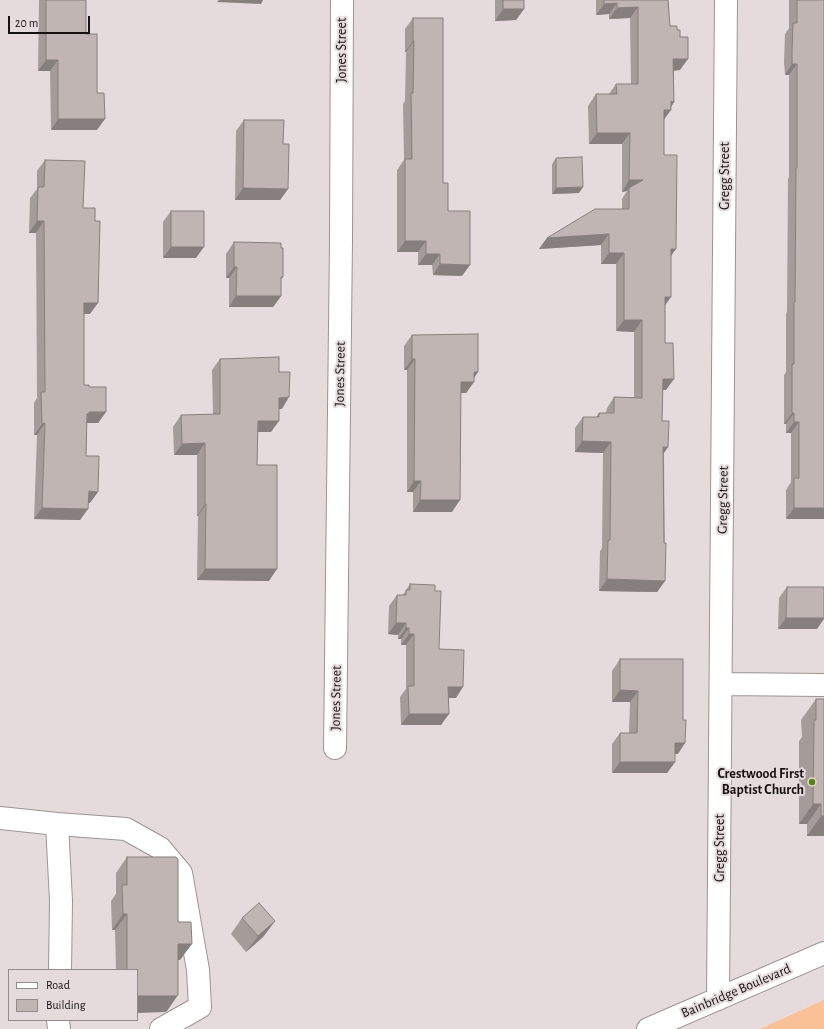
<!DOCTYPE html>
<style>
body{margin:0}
#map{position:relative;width:824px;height:1029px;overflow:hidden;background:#e6dbdc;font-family:"Alegreya Sans",sans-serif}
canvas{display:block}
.legend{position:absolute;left:8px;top:969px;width:130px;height:52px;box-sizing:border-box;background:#e6dbdc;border:1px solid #938b8b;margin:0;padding:5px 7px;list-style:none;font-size:12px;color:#161212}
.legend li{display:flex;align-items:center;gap:8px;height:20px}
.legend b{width:20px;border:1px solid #938b8b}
.scale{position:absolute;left:8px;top:16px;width:82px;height:18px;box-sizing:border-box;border:2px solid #161212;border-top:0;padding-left:5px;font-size:12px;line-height:14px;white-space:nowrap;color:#161212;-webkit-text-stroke:3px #e6dbdc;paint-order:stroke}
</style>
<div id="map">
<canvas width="824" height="1029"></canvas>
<ul class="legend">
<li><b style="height:5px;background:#fff"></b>Road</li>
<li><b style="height:11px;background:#c0b5b2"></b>Building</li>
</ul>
<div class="scale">20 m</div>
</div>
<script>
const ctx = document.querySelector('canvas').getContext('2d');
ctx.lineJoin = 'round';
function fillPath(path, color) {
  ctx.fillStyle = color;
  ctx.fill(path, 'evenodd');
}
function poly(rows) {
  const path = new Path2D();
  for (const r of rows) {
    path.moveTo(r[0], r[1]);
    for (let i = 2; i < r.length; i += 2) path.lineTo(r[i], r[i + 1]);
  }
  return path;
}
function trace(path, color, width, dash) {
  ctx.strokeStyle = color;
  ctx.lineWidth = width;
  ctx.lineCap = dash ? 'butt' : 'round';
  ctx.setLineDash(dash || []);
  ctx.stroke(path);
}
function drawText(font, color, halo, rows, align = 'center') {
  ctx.font = font + ' "Alegreya Sans",sans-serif';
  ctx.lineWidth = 4;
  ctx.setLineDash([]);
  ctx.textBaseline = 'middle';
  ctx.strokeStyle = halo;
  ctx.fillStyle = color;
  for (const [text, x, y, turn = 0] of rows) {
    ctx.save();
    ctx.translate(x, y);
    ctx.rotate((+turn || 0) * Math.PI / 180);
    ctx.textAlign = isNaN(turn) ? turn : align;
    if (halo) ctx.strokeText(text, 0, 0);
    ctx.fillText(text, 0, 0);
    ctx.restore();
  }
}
fillPath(poly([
 [824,1000,824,1029,760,1029]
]), '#f8c196');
const minor = poly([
 [721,684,824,685],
 [335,748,341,241,342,0],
 [0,818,57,824,126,829,160,848,181,873,198,970,200,1007,161,1029],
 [57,824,61,901,60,970],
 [718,999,726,0],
 [58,1020,59,1029]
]);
const major = poly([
 [648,1029,824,953]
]);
trace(minor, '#9e9393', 24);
trace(major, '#9e9393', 24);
trace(minor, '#fff', 22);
trace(major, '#fff', 22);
fillPath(poly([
 [39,0,86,0,86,34,97,130,51,130,50,71,38,71],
 [495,0,524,0,524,9,516,20,495,21],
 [596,0,668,0,670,26,677,30,680,70,674,71,674,102,664,119,664,155,671,257,671,297,665,305,665,343,666,390,663,390,662,421,668,447,664,453,665,581,657,592,599,591,600,551,602,548,603,453,575,452,575,428,583,417,596,417,599,413,606,413,607,408,614,397,634,397,634,332,616,331,616,264,601,264,601,245,539,249,547,238,622,209,622,199,627,191,622,192,622,144,589,144,588,106,596,94,609,94,616,84,631,84,630,18,609,19,609,14,596,15],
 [789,0,824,0,824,519,786,519,786,490,791,482,791,433,786,433,786,424,784,424,784,375,786,372,786,314,787,311,788,179,789,177,789,75,785,75,784,62,785,34,789,28],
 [413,18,448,211,462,276,433,275,432,265,418,265,418,252,397,252,397,170,404,160,403,104,405,101,406,52,405,52,405,29],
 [244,120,283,144,288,189,280,200,235,200,236,131],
 [556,158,579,193,552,194,552,164],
 [45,160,83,208,90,314,84,314,84,385,89,387,106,412,98,423,87,423,86,456,90,503,88,503,80,520,34,519,37,435,34,435,34,403,37,398,36,233,29,233,30,198,37,189,37,171],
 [171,211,196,258,163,258,163,222],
 [234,242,283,277,281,280,281,296,273,307,229,307,229,278,226,278,226,254],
 [412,335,478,372,474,378,474,382,466,393,460,393,452,512,413,512,413,492,407,492,407,370,404,370,404,346],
 [220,359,279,372,282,409,279,409,271,432,258,432,257,465,269,581,197,580,198,516,197,516,197,455,174,455,173,427,181,415,213,415,212,370],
 [410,584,439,649,456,698,448,698,441,725,401,725,400,697,406,689,406,645,401,645,401,639,398,639,398,635,388,634,389,606,397,595,403,595],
 [787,587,817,629,778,629,779,598],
 [620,659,678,754,675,754,675,762,667,773,612,773,612,744,620,733,629,733,630,702,612,702,612,671],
 [816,699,824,699,824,836,807,836,807,824,799,824,799,741,802,737,801,720],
 [127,857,178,922,180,960,178,960,167,1011,165,1012,137,970,116,970,115,930,112,930,111,901,116,894,116,873],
 [242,918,275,921,263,937,246,952,231,934]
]), '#a59c99');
fillPath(poly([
 [219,0,263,0,261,4,217,2],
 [617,3,609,14,596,15,604,4],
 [638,7,630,18,609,19,617,8],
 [503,9,524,9,516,20,495,21],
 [413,41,414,41,406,52,405,52],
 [673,59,688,59,680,70,665,71],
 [46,60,58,60,50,71,38,71],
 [792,64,797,64,789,75,785,75],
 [671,101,674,102,669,110,671,110,663,121,664,110],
 [58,119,105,119,97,130,51,130],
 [597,133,630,133,622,144,589,144],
 [629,180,643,180,629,188,627,191,622,192],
 [583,187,579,193,552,194,556,188],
 [243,188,288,189,280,200,235,200],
 [37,221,44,221,36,233,29,233],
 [609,234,601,245,539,249,547,238],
 [405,241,426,241,418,252,397,252],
 [171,247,204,247,196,258,163,258],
 [671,249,676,249,668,260],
 [609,253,624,253,616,264,601,264],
 [426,254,440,254,432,265,418,265],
 [440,264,470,265,462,276,433,275],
 [234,267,237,267,229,278,226,278],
 [236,296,281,296,273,307,229,307],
 [665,297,671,297,663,308],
 [84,303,98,303,90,314,77,314],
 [624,320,642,320,634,332,616,331],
 [412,359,415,359,407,370,404,370],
 [474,372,478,372,471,382,474,382,466,393,453,393,461,382],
 [663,379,674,379,666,390,656,390],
 [289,397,282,409,271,409,279,398],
 [89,412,106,412,98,423,83,423,87,414],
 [792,413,794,413,786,424,784,424],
 [258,421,279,421,271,432,250,432],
 [794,422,799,422,791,433,786,433],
 [45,423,37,435,34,435,42,424],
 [582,441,611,442,603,453,575,452],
 [205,443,197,455,174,455,182,444],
 [663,447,668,447,660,458],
 [414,481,421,481,413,492,407,492],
 [89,491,98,492,90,503,81,503],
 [420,500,460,500,452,512,413,512],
 [205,504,206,504,198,516,197,516],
 [42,508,88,509,80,520,34,519],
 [794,508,824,508,824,519,786,519],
 [205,569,277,569,269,581,197,580],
 [607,579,665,581,657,592,599,591],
 [786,618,824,618,824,619,817,629,778,629],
 [396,623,406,623,398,635,388,634],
 [406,628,409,628,401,639,398,639],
 [409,634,414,634,406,645,401,645],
 [448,687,463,687,456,698,440,698],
 [620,690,638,691,630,702,612,702],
 [409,714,449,714,441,725,401,725],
 [675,743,685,743,678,754,667,754],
 [620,762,675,762,667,773,612,773],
 [813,804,821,804,807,824,799,824],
 [821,816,824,816,824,836,807,836],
 [123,914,127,914,115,930,112,930],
 [275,921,263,937,246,952,258,936],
 [178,944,192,944,180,960,166,960],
 [178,995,167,1011,165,1012,137,1013,137,996]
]), '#867f7d');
const building = poly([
 [46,0,86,0,86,34,97,34,97,93,104,93,105,119,58,119,58,60,46,60,46,0],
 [503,0,524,0,524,9,503,9,503,0],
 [604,0,668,0,670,26,677,26,677,30,680,30,680,37,688,37,688,59,673,59,674,102,671,101,671,110,664,110,664,155,677,155,676,249,671,249,671,297,665,297,665,343,673,343,674,379,663,379,662,421,669,421,668,447,663,447,664,543,666,543,665,581,607,579,608,540,610,540,611,442,582,441,583,417,599,417,599,413,614,413,614,397,642,398,642,320,624,320,624,253,609,253,609,234,547,238,595,209,629,209,629,188,643,180,629,180,630,133,597,133,596,94,617,94,616,84,638,84,638,7,617,8,617,3,604,4,604,0],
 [797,0,824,0,824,508,794,508,794,478,799,478,799,422,794,422,794,413,792,413,792,364,794,364,794,302,795,302,796,168,797,168,797,64,792,64,792,51,793,23,797,23,797,0],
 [413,18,443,18,443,183,448,183,448,211,470,211,470,265,440,264,440,254,426,254,426,241,405,241,405,159,412,159,411,93,413,93,414,41,413,41,413,18],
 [244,120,284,120,283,144,289,144,288,189,243,188,244,120],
 [582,157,583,187,556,188,556,158,582,157],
 [45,160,85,161,83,208,95,208,95,221,100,221,98,303,84,303,84,385,89,385,89,387,106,387,106,412,89,412,89,414,87,414,86,456,99,456,98,492,89,491,88,509,42,508,45,423,42,424,41,392,45,392,44,221,37,221,38,187,44,187,45,160],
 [171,211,204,211,204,247,171,247,171,211],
 [234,242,281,243,281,248,283,248,283,277,281,277,281,296,236,296,237,267,234,267,234,242],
 [478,334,478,372,474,372,474,382,461,382,460,500,420,500,421,481,414,481,415,359,412,359,412,335,478,334],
 [279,357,279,372,290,372,289,397,279,398,279,421,258,421,257,465,277,465,277,569,205,569,206,504,205,504,205,443,182,444,181,415,220,414,220,359,279,357],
 [410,584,435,585,435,591,441,591,439,649,464,650,463,687,448,687,449,714,409,714,408,686,414,686,414,634,409,634,409,628,406,628,406,623,396,623,397,595,406,595,406,590,410,590,410,584],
 [787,587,824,587,824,618,786,618,787,587],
 [620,659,683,659,683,720,686,720,685,743,675,743,675,762,620,762,620,733,637,733,638,691,620,690,620,659],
 [816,699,824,699,824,816,821,816,821,804,813,804,814,720,816,720,816,699],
 [127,857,176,857,178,859,178,922,191,922,192,944,178,944,178,995,176,996,137,996,137,970,127,970,127,914,123,914,122,885,127,885,127,857],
 [259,903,275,921,258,936,242,918,259,903]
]);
fillPath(building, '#c0b5b2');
trace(building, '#867f7d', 1);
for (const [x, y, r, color] of [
 [812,782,4,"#578310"]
]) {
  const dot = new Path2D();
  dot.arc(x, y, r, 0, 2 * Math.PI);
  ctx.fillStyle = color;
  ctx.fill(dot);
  trace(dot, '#e6dbdc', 1.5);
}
drawText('14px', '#161212', '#e6dbdc', [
 ["Jones Street",342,50,-90],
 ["Gregg Street",725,176,-90],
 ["Jones Street",340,374,-89],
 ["Gregg Street",723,500,-89],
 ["Jones Street",336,698,-89],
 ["Gregg Street",720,848,-90],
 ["Bainbridge Boulevard",736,991,-23]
]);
drawText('bold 14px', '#161212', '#e6dbdc', [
 ["Crestwood First",804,774],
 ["Baptist Church",804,790]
], 'right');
</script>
